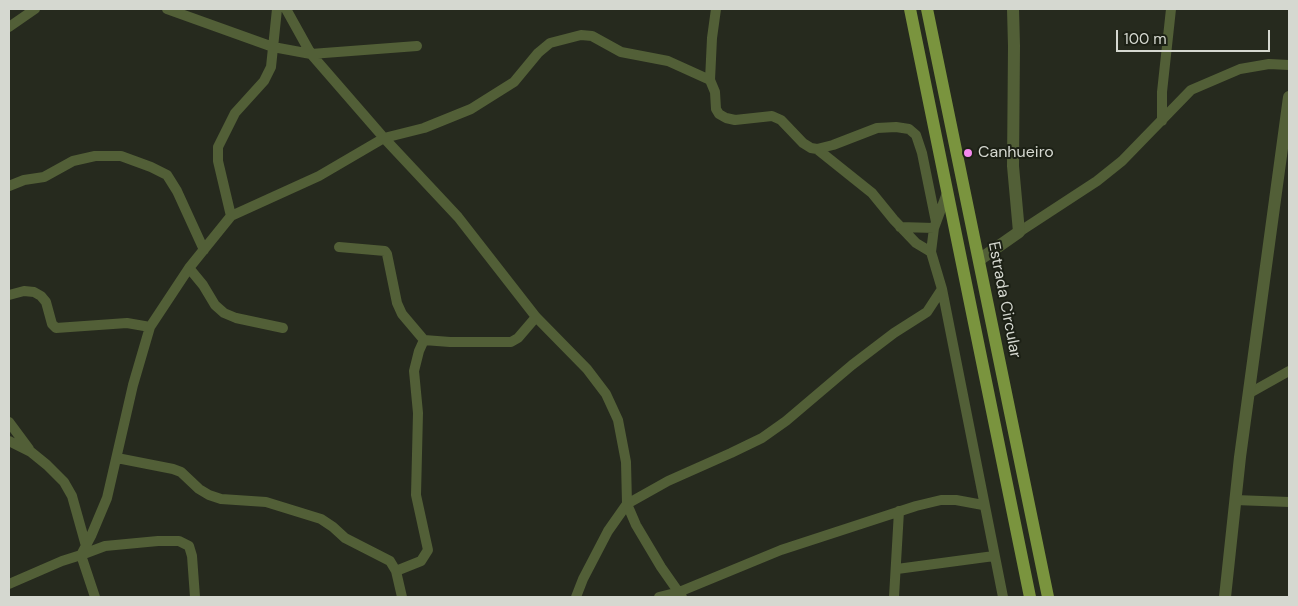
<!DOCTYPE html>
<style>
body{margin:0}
#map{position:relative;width:1298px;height:606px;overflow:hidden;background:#262a1e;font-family:"DM Sans",sans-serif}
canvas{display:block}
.frame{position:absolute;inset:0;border:10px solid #d5d8d0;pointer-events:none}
.scale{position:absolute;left:1116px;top:30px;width:154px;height:22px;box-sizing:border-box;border:2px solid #d5d8d0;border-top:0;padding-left:6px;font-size:15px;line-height:18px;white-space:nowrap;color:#d5d8d0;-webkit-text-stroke:4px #1c2015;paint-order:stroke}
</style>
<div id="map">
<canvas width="1298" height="606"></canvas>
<div class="frame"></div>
<div class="scale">100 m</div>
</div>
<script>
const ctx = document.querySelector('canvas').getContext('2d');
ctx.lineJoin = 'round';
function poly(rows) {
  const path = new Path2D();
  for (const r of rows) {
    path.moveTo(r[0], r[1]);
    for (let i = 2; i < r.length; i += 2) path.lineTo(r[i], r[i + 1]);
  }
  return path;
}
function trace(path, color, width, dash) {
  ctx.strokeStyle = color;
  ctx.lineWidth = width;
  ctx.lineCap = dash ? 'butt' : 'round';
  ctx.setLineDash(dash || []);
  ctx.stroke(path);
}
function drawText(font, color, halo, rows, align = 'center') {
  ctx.font = font + ' "DM Sans",sans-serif';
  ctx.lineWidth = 4;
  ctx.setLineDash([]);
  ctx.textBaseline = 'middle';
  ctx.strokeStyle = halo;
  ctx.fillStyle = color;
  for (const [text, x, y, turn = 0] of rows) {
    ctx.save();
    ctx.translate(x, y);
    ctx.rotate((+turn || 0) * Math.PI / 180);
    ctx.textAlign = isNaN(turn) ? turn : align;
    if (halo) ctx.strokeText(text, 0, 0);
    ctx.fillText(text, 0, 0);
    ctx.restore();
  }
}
trace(poly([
 [167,9,273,47,311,54,417,46],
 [286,9,311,54,384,138,458,217,536,317,587,369,606,394,618,420,626,462,627,504,636,525,661,567,682,597],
 [716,9,712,38,710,80,715,92,716,109,719,114,726,118,735,120,772,116,781,120,803,143,811,148,817,149,833,145,877,128,896,127,909,129,916,135,922,153,936,222],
 [9,27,35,9],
 [1162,121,1162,92,1171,9],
 [817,149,872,193,894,220,916,243,931,252],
 [9,186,24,180,44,177,73,161,95,156,121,156,151,167,167,175,177,191,204,250],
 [947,193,934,228,931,252,942,289,1003,597],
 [231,216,319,176,384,138,424,128,471,109,514,82,538,53,550,43,581,35,592,36,621,52,668,61,710,80],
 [900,227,934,228],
 [1019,232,1097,181,1122,161,1191,90,1240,69,1269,64,1289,65],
 [339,247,385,251,387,254,397,303,402,314,424,340,450,342,511,342,518,338,536,317],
 [189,268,203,285,215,305,224,313,236,318,283,328],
 [9,295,24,291,34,292,41,296,46,302,52,324,56,328,127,323,150,327],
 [1248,394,1289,371],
 [9,422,29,449],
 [9,441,31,452,47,465,64,482,72,496,86,546],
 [117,458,173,469,181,472,199,489,209,495,221,499,266,502,321,519,333,527,345,538,390,561,396,571,402,597],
 [1235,500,1289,502],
 [897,569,994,556],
 [396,571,421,561,428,550,416,495,418,413,414,371,419,351,424,340],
 [9,584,62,561,81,555,91,536,107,498,133,385,150,327,189,268,231,216,218,161,218,147,235,113,264,81,271,67,277,9],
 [95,597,81,555,105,546,158,541,179,541,189,546,192,556,195,597],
 [576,597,583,579,608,531,627,504,668,481,731,453,762,438,786,421,852,365,894,333,927,312,942,289],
 [659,597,679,592,781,550,916,506,941,500,956,500,983,505],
 [894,597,899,511]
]), '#525f37', 10);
trace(poly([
 [979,260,1019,232,1013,166,1014,46,1013,9],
 [1225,597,1240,457,1289,97]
]), '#525f37', 12);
trace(poly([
 [910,9,1030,597],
 [927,9,1048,597]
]), '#7a943e', 12);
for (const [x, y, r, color] of [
 [968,153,5,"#f689ee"]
]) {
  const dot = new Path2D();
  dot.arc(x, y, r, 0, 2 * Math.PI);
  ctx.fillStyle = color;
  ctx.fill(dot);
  trace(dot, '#1c2015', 2);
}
drawText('16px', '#d5d8d0', '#1c2015', [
 ["Canhueiro",978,153]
], 'left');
drawText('16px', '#d5d8d0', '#1c2015', [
 ["Estrada Circular",1004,300,79]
]);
</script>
